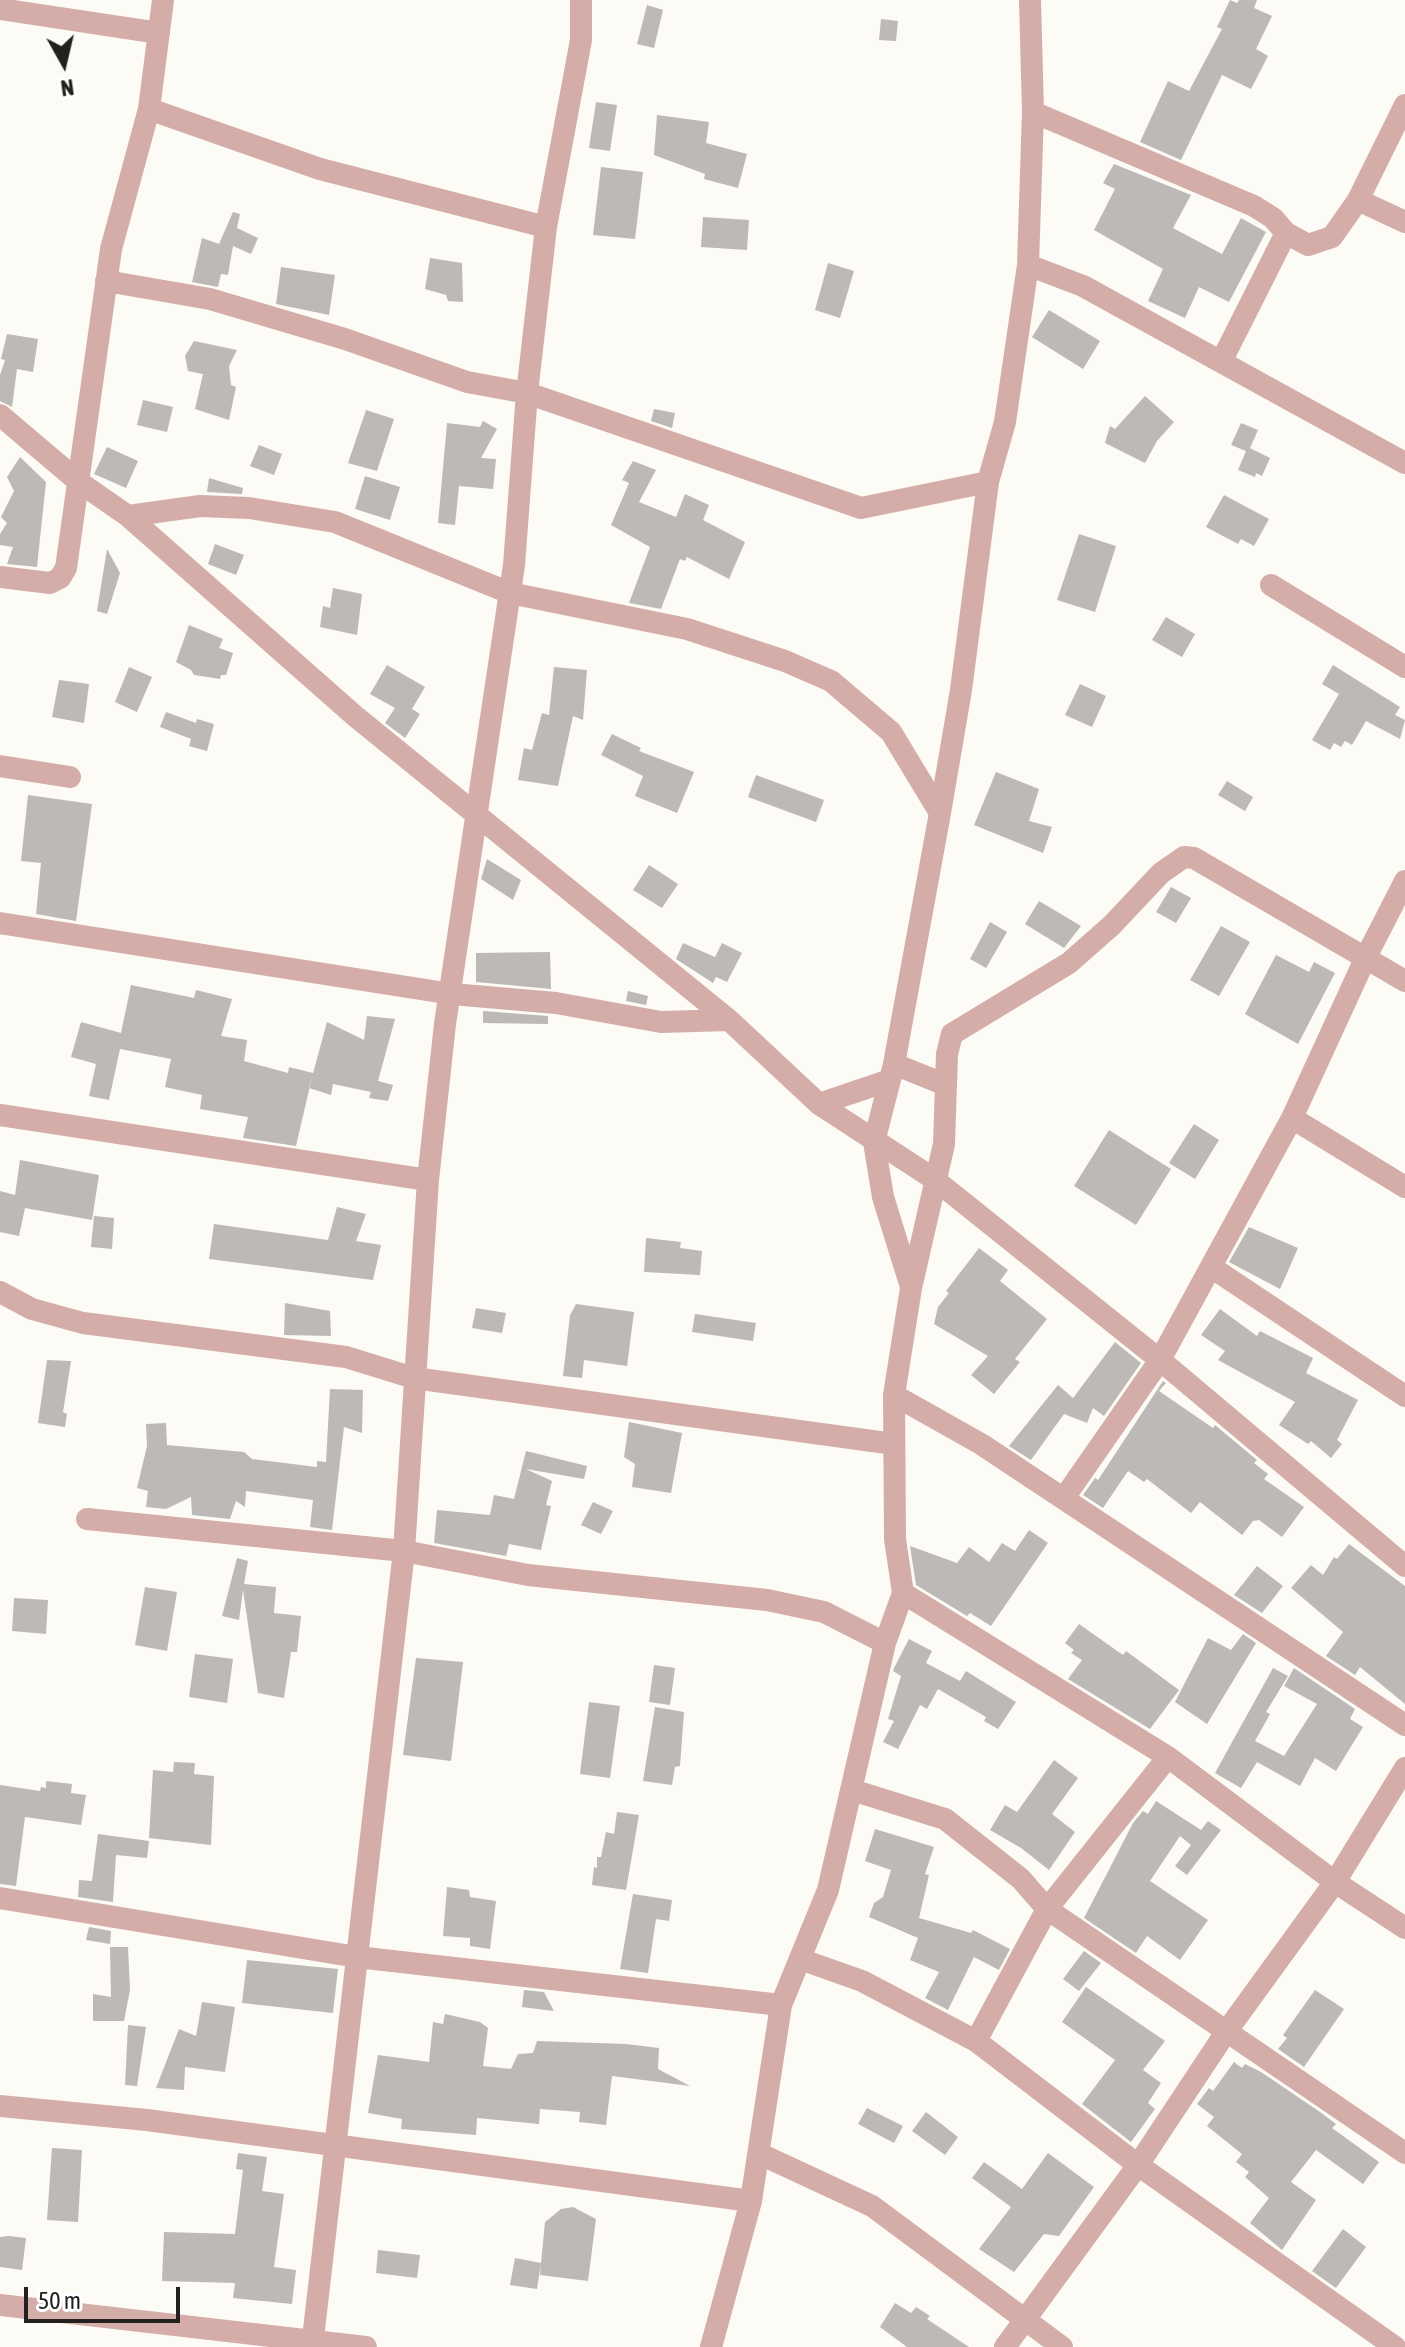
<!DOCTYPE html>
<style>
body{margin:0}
#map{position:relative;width:1405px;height:2347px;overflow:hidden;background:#fcfbf6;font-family:"Asap Condensed",sans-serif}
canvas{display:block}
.north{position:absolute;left:24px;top:24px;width:80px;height:80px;-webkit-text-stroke:6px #fff;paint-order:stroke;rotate:172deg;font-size:22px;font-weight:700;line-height:32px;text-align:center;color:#222120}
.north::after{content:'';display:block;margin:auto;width:28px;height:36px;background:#222120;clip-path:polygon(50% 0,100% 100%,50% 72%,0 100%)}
.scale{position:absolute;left:24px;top:2287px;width:156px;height:36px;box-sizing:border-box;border:4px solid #222120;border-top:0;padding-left:10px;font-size:24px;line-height:28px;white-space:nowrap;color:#222120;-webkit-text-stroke:6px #fff;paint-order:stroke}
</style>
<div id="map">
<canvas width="1405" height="2347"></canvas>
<div class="north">N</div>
<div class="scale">50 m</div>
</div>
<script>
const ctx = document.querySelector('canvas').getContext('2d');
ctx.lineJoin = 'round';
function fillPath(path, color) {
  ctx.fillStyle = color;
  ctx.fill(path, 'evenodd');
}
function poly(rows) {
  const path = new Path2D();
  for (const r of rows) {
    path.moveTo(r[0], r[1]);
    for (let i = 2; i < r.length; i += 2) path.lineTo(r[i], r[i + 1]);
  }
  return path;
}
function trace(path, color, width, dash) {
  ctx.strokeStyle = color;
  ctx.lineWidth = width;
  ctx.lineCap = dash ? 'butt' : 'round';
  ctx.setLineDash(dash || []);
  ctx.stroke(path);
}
fillPath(poly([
 [1230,0,1237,3,1239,0,1257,0,1254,8,1272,16,1256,49,1268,56,1251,89,1222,75,1181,160,1140,142,1168,81,1189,91,1222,29,1217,27],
 [647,5,663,10,654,48,637,44],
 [881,19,898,21,896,41,879,40],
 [596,102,617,105,610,151,589,148],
 [657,115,709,122,706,143,747,154,738,188,704,179,705,174,654,155],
 [1114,164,1191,195,1173,228,1222,254,1241,218,1266,232,1229,302,1199,287,1185,318,1148,301,1163,269,1094,230,1115,189,1103,183],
 [601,167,643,172,635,239,593,235],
 [233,212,240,214,237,228,258,238,251,254,233,246,228,275,221,274,218,287,192,282,202,238,219,244],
 [703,217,749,220,747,250,701,247],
 [430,258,462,263,463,302,448,301,446,295,425,289],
 [828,263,854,271,840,318,815,310],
 [281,267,335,275,329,315,276,304],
 [1049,310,1100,341,1083,369,1032,337],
 [7,334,38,339,33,372,17,369,12,407,0,401,0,375,5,360,1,359],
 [194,341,237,350,229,366,231,385,236,387,229,420,195,409,203,374,188,371,185,356],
 [1145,396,1174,422,1157,441,1145,463,1105,443,1110,426,1115,429],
 [143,400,173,407,167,432,137,425],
 [654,409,675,413,672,428,651,421],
 [366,410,394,419,377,471,348,463],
 [483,421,497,429,481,458,496,459,493,489,459,486,455,525,438,523,447,423,480,427],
 [1241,423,1258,430,1250,448,1270,458,1262,476,1256,473,1255,477,1238,470,1246,451,1231,445],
 [259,445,282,454,274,475,250,466],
 [107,447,138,461,126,488,94,474],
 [20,457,46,482,37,567,7,564,13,547,0,545,0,534,7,523,1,517,14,491,7,477],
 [633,461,656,470,639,502,676,517,685,494,709,505,703,520,745,542,729,579,687,557,685,561,680,559,661,609,629,603,650,547,611,525,629,483,622,480],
 [365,476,400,487,390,520,355,509],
 [209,478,243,488,242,494,207,492],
 [1224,495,1269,519,1254,546,1241,539,1238,544,1206,527],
 [1079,534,1116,546,1095,612,1057,600],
 [215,544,244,555,236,575,208,564],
 [107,549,120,573,107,614,97,611],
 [333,588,362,594,357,635,320,627,323,606,330,608],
 [1166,617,1195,634,1182,657,1152,640],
 [189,625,223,639,219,648,233,653,226,675,221,675,220,679,194,675,191,670,176,662],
 [387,665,425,687,412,709,420,714,405,738,385,723,395,708,370,694],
 [1333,665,1400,707,1395,715,1405,720,1400,739,1366,721,1352,745,1345,741,1341,747,1334,743,1330,750,1312,740,1339,694,1322,684],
 [129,667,152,677,137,712,115,702],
 [554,667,587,670,583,720,573,716,558,786,518,780,524,748,532,750,542,713,549,715],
 [59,680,89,684,84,723,52,717],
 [1080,684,1106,696,1092,727,1065,715],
 [166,712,196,723,197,719,214,724,207,751,189,746,191,739,160,727],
 [612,734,641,748,639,751,694,772,677,813,635,796,643,776,601,755],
 [996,772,1039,789,1029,821,1052,827,1043,853,974,825],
 [756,775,824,800,816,822,748,797],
 [1227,781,1253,797,1245,811,1218,795],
 [28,795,92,804,76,921,36,914,41,863,21,861],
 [487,859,521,880,513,900,481,879],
 [649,865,678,884,662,908,633,890],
 [1171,887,1191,898,1176,923,1156,912],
 [1039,901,1081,926,1064,948,1025,924],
 [990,922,1007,932,986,968,970,959],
 [1221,926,1250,942,1219,996,1190,980],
 [683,943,715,957,722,943,742,953,727,982,716,977,713,983,676,959],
 [550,952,551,989,476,982,476,953],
 [1276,955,1309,972,1314,962,1335,973,1298,1044,1245,1014],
 [131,985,194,998,196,990,232,999,221,1036,247,1040,244,1061,288,1073,289,1067,313,1073,296,1146,243,1138,248,1117,200,1109,202,1095,165,1087,171,1059,120,1049,109,1100,89,1096,96,1064,71,1057,81,1022,121,1033],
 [628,991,648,996,646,1005,626,1001],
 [483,1011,548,1016,548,1024,483,1023],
 [367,1016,395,1019,378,1081,393,1085,388,1101,369,1098,371,1092,333,1084,331,1095,309,1088,327,1022,364,1040],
 [1194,1124,1219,1140,1195,1179,1169,1163],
 [1109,1130,1171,1169,1136,1225,1074,1186],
 [20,1160,99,1175,92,1220,25,1208,19,1236,0,1232,0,1191,15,1195],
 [337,1207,366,1214,356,1241,381,1245,373,1280,209,1259,214,1224,328,1240],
 [94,1216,114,1218,112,1249,91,1247],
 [1249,1227,1298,1248,1280,1289,1229,1262],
 [646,1238,681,1242,680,1248,702,1251,700,1275,644,1272],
 [979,1248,1008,1270,1000,1281,1047,1319,1015,1359,1020,1362,994,1394,971,1375,988,1356,934,1324,938,1307,949,1293,946,1291],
 [285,1303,330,1311,331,1336,284,1335],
 [576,1304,634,1312,627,1366,584,1360,582,1378,563,1376,570,1315],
 [476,1308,506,1313,502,1333,472,1328],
 [1220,1309,1257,1336,1260,1331,1313,1358,1306,1373,1358,1400,1337,1440,1342,1444,1331,1458,1311,1441,1308,1444,1279,1425,1295,1402,1218,1360,1225,1351,1201,1335],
 [695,1314,756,1323,753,1341,692,1332],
 [1115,1342,1141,1363,1104,1416,1093,1408,1087,1423,1064,1414,1031,1460,1009,1446,1058,1385,1073,1398],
 [47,1360,71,1361,63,1412,67,1414,65,1427,38,1423],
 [1163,1381,1166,1383,1159,1391,1213,1428,1215,1425,1257,1460,1254,1463,1268,1474,1264,1479,1304,1507,1282,1537,1259,1520,1253,1521,1242,1535,1200,1502,1191,1513,1147,1479,1144,1482,1128,1471,1103,1508,1083,1495,1095,1478,1098,1480],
 [330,1389,363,1390,362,1433,344,1427,332,1530,310,1527,313,1500,246,1491,245,1507,236,1501,230,1519,192,1515,191,1497,166,1509,146,1507,148,1491,137,1488,147,1446,146,1424,166,1423,167,1445,244,1452,252,1459,317,1467,317,1461,326,1462],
 [629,1422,682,1433,671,1493,632,1487,635,1464,624,1457],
 [526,1451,587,1466,584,1479,526,1469,552,1481,546,1505,551,1506,541,1550,509,1544,506,1556,434,1543,437,1510,490,1515,494,1495,514,1499],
 [593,1502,613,1511,601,1534,581,1525],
 [1029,1530,1048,1543,991,1626,970,1613,967,1616,916,1585,910,1546,957,1563,969,1547,989,1562,1002,1543,1015,1551],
 [1349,1544,1405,1586,1405,1704,1360,1667,1355,1675,1326,1656,1343,1632,1291,1588,1311,1565,1323,1575,1334,1557,1337,1559],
 [237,1558,248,1561,244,1584,276,1587,274,1613,301,1616,297,1652,291,1652,284,1698,258,1693,243,1590,239,1620,222,1616],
 [1257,1566,1283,1586,1262,1613,1234,1595],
 [145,1587,177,1592,167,1651,135,1645],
 [14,1598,48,1600,46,1634,12,1631],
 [1079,1624,1123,1655,1126,1651,1179,1690,1150,1729,1068,1679,1082,1660,1071,1653,1074,1650,1065,1643],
 [1243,1634,1256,1643,1207,1724,1175,1702,1208,1638,1231,1650],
 [909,1639,932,1651,926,1663,960,1681,966,1671,1016,1702,998,1729,984,1721,986,1717,938,1689,927,1709,920,1705,898,1749,883,1742,894,1721,888,1719,901,1676,893,1671,894,1668],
 [195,1654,233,1659,227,1703,189,1697],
 [416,1658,463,1662,451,1761,403,1755],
 [654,1665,675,1668,670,1705,649,1702],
 [1273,1668,1288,1676,1266,1712,1270,1714,1255,1741,1284,1756,1317,1704,1284,1686,1294,1668,1355,1709,1350,1719,1363,1727,1336,1771,1315,1758,1300,1786,1257,1762,1241,1788,1215,1773],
 [589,1702,620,1706,610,1778,580,1774],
 [655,1707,684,1712,680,1766,675,1767,672,1785,643,1781],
 [1054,1760,1078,1778,1052,1814,1075,1832,1049,1870,1021,1848,990,1830,1005,1805,1017,1812],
 [174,1762,195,1763,194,1774,214,1776,211,1845,149,1838,153,1770,173,1772],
 [46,1781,72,1784,71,1793,86,1795,81,1825,25,1817,16,1886,0,1884,0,1785,40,1791,41,1787,46,1788],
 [1156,1801,1201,1830,1208,1821,1221,1830,1187,1875,1175,1866,1191,1845,1180,1836,1150,1881,1208,1920,1180,1960,1147,1936,1136,1953,1084,1918,1133,1823,1143,1811,1148,1814],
 [617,1812,639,1815,626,1890,592,1885,594,1867,597,1868,597,1857,601,1857,606,1832,614,1834],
 [875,1829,934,1847,925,1874,929,1875,919,1918,971,1933,973,1930,1010,1949,999,1970,974,1957,948,2010,925,1998,939,1972,910,1960,918,1938,869,1917,874,1903,883,1897,891,1870,865,1861],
 [98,1834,149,1841,147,1858,116,1855,113,1902,78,1897,79,1880,92,1881],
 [447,1887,469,1890,470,1897,496,1901,490,1949,470,1946,470,1938,443,1936],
 [633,1894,672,1900,669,1921,656,1919,648,1973,620,1969],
 [89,1927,111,1931,110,1944,86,1940],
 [110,1947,128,1947,130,1990,124,2021,93,2021,93,1994,111,1997],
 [1084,1951,1101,1963,1079,1991,1063,1979],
 [247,1960,338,1969,333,2013,242,2003],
 [1086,1987,1165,2041,1143,2070,1161,2083,1148,2103,1155,2109,1131,2142,1082,2104,1115,2060,1062,2022],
 [524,1990,544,1992,554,2011,522,2007],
 [1315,1990,1344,2009,1304,2067,1278,2049,1287,2038,1283,2035],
 [202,2002,235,2007,225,2072,185,2067,184,2090,156,2088,179,2029,196,2036],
 [445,2014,480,2022,488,2028,483,2066,511,2069,518,2054,533,2053,537,2041,626,2044,659,2048,658,2069,690,2086,612,2076,606,2125,579,2122,580,2112,540,2109,539,2124,477,2118,476,2135,401,2129,402,2119,368,2113,378,2055,429,2062,433,2022,443,2024],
 [128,2025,146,2027,137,2086,125,2085],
 [1234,2062,1242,2068,1245,2064,1261,2072,1320,2112,1336,2124,1332,2128,1379,2162,1363,2184,1316,2150,1291,2182,1316,2200,1282,2250,1250,2223,1269,2198,1245,2177,1249,2172,1236,2162,1242,2154,1207,2126,1214,2117,1197,2104,1209,2088,1213,2091],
 [867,2108,903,2126,894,2143,858,2124],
 [926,2112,958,2137,945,2155,912,2131],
 [52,2148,82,2150,78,2222,47,2220],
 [238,2153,267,2157,262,2191,284,2194,274,2267,296,2270,292,2304,233,2298,235,2283,162,2281,164,2232,235,2234,243,2170,236,2169],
 [1048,2153,1094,2187,1059,2236,1044,2234,1014,2272,979,2249,1011,2207,972,2178,984,2162,1022,2189],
 [573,2207,596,2219,588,2281,540,2275,541,2263,537,2289,510,2285,515,2258,541,2263,545,2222,561,2209],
 [1343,2229,1366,2247,1336,2288,1312,2271],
 [9,2236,26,2238,22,2270,0,2267,0,2237],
 [378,2250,420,2255,417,2278,376,2273],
 [895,2303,911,2313,916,2307,930,2316,927,2319,969,2347,907,2347,880,2327]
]), '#bdb9b6');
trace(poly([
 [1030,0,1033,112,1254,206,1273,218,1286,233],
 [0,9,159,33],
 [149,109,320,169,546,227],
 [1358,200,1405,222],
 [1028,265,1083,286,1405,463],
 [106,281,210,299,345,339,467,382,527,393,861,508,988,482],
 [1221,362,1286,233,1308,245,1332,237,1358,200,1405,105],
 [0,415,79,482,128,516,355,716,729,1020,819,1104,934,1179,1160,1360,1405,1566],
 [128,516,200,506,249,508,335,522,510,593,687,629,785,661,831,681,891,732,940,813],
 [0,577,50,583,60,578,66,568,111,249,149,109,163,0],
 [1271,585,1405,667],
 [0,766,70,777],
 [0,923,452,994,556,1003,661,1022,729,1020],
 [894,1064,946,1085],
 [819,1104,890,1080],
 [0,1115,428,1180],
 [1292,1118,1405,1187],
 [1211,1267,1405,1396],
 [911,1287,883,1197,874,1142,894,1064,940,813,961,690,988,482,1005,422,1028,265,1033,112],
 [0,1292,32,1309,83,1323,346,1357,414,1378,894,1444],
 [894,1395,981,1444,1405,1725],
 [1064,1498,1160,1360,1292,1118,1365,959,1405,881],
 [87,1519,404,1551,528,1575,767,1600,824,1612,885,1643],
 [903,1593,1168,1757,1335,1882,1405,1928],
 [852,1790,945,1819,1021,1879,1047,1909,1405,2153],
 [0,1898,357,1957,781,2005],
 [800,1959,862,1981,976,2041,1138,2165,1395,2347],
 [976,2041,1047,1909,1168,1757],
 [0,2106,147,2120,751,2201],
 [760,2154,872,2206,1062,2347],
 [0,2305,366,2347],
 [312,2347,404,1551,428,1180,445,1024,514,565,527,393,546,227,581,40,581,0],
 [711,2347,751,2201,781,2005,828,1890,885,1643,903,1593,895,1539,894,1395,911,1288,944,1144,947,1054,952,1034,1069,963,1112,925,1161,873,1184,857,1194,858,1405,981],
 [1005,2347,1138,2165,1226,2032,1335,1882,1405,1768]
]), '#d5ada8', 22);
</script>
